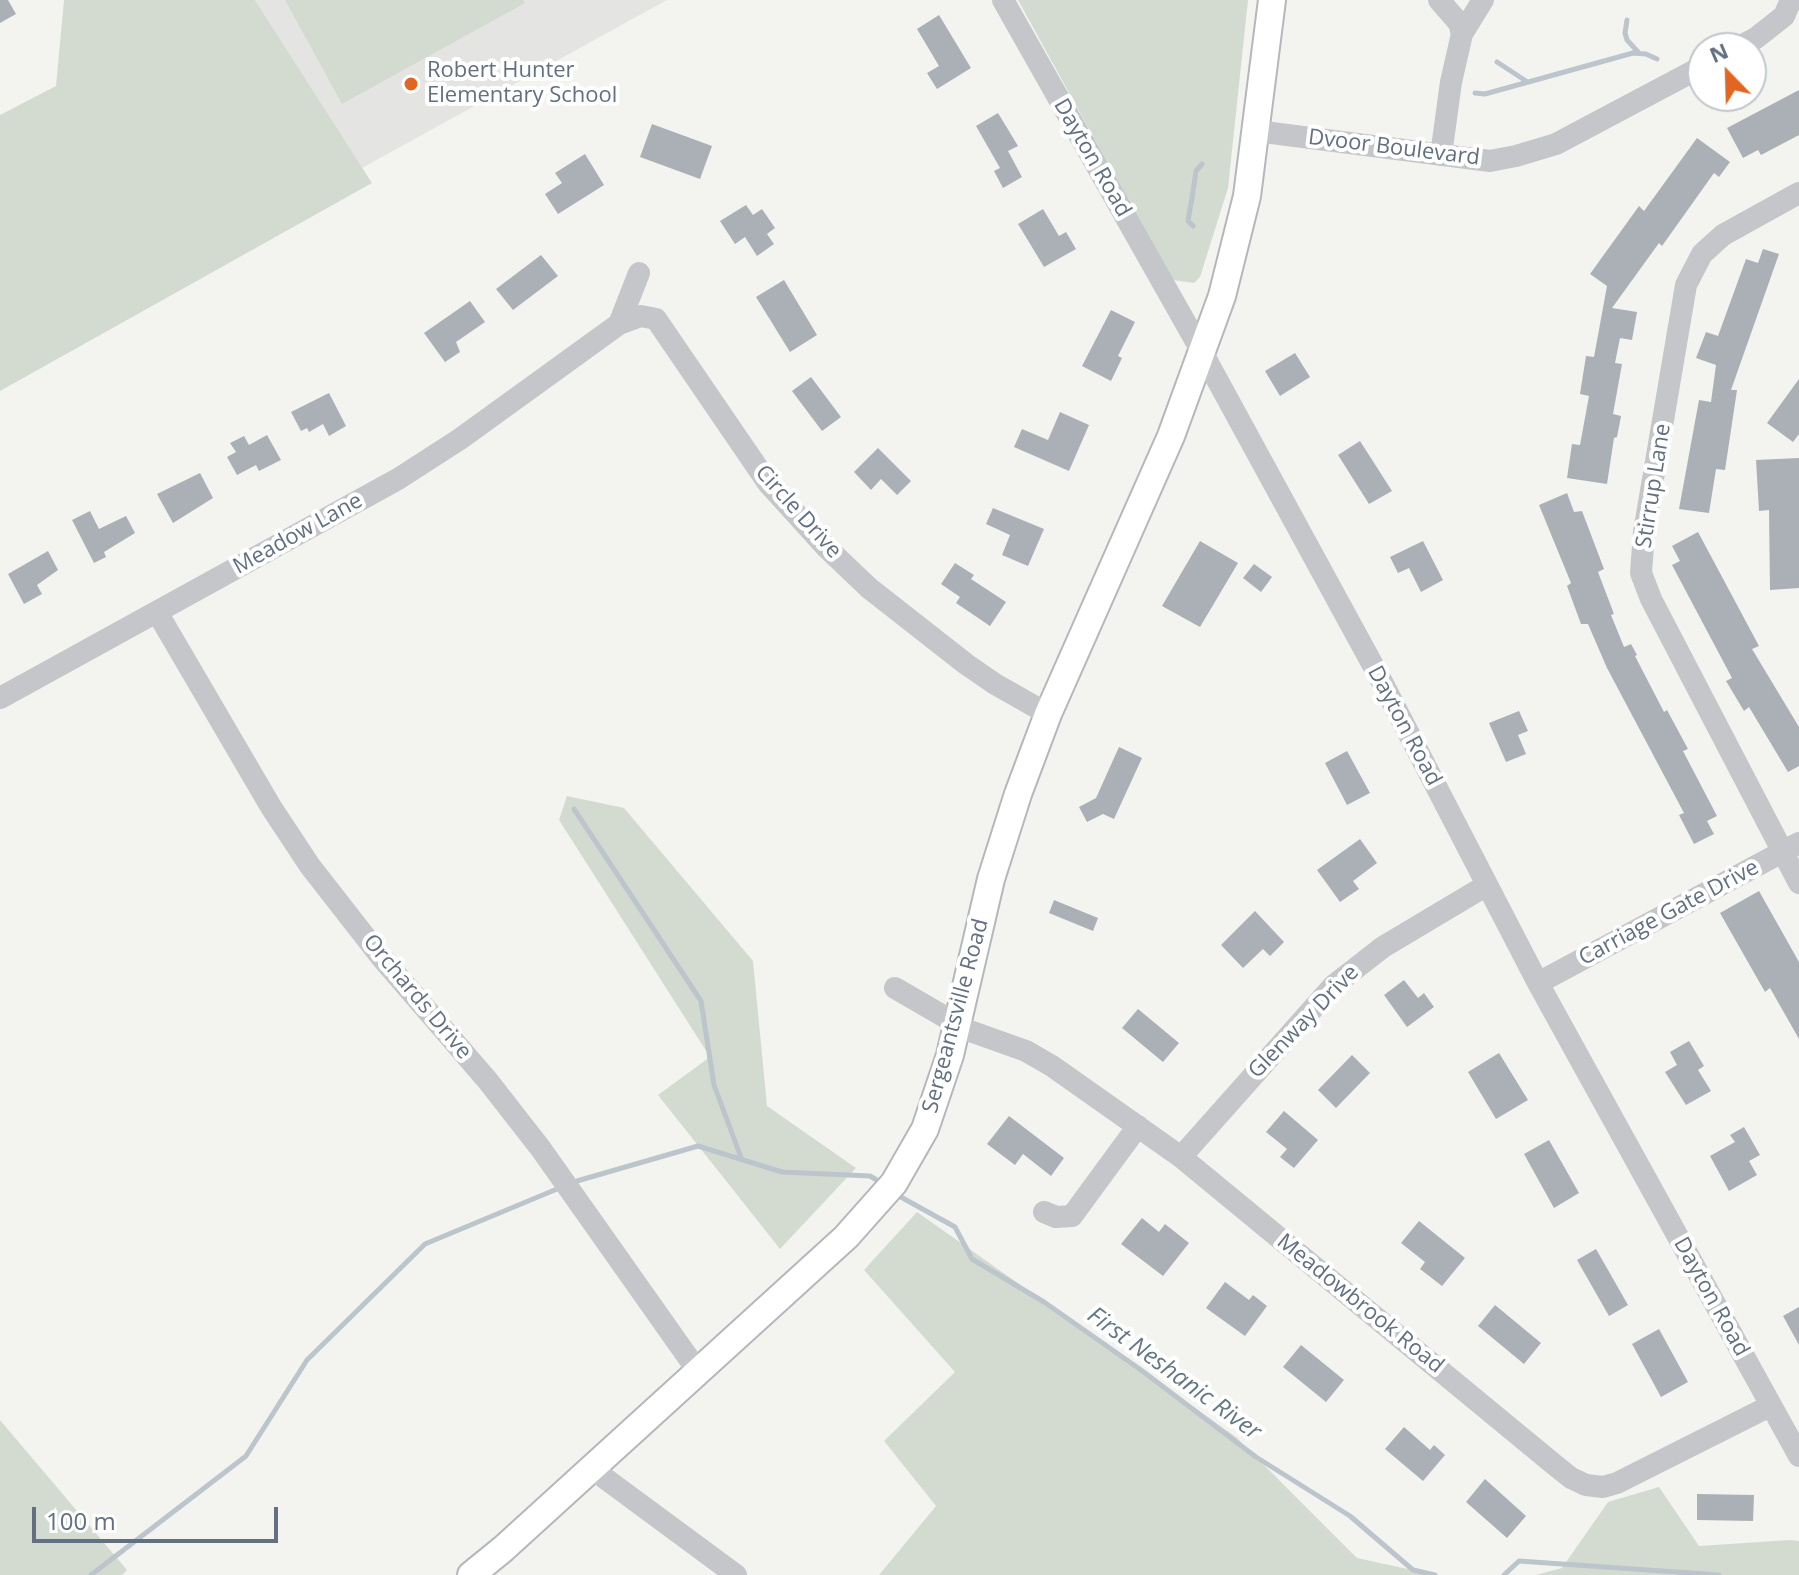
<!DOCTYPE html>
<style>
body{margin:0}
#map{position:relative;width:1799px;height:1575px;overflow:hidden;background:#f3f4ef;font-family:"Open Sans",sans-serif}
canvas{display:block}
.north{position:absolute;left:1687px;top:32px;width:80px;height:80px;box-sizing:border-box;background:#fff;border:2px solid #c1c6cd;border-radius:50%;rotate:337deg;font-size:22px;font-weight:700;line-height:32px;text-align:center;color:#637081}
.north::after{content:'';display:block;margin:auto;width:28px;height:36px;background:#e26522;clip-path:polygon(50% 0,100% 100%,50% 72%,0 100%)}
.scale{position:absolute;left:32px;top:1507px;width:246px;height:36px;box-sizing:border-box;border:4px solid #637081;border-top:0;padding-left:10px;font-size:24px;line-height:28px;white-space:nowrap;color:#637081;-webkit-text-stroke:6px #fff;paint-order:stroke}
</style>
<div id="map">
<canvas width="1799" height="1575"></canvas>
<div class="north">N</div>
<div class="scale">100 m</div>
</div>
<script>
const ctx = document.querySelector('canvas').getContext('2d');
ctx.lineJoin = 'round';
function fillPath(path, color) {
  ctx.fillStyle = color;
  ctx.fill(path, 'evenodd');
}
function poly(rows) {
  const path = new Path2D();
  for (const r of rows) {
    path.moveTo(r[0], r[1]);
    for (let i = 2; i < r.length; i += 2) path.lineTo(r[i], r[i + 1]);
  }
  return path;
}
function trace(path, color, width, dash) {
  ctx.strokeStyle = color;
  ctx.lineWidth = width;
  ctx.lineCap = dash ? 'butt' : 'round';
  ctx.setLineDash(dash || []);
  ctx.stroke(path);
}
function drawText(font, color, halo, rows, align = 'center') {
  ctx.font = font + ' "Open Sans",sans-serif';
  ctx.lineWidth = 8;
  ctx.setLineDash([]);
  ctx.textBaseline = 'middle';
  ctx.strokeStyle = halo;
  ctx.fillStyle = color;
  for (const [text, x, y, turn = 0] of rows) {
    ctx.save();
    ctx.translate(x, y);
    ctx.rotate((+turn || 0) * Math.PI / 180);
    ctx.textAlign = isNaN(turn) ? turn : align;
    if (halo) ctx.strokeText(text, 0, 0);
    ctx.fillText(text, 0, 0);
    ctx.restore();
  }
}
fillPath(poly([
 [255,0,667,0,362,168]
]), '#e4e5e3');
fillPath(poly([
 [64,0,255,0,372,183,0,391,0,115,56,86],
 [285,0,523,0,525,3,342,104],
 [1018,0,1248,0,1228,188,1200,277,1194,283,1172,280],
 [567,796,624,808,753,961,767,1106,856,1168,780,1249,658,1095,710,1057,559,820],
 [917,1212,1236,1437,1357,1558,1435,1575,879,1575,936,1506,884,1441,955,1372,864,1270],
 [0,1420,127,1570,122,1575,0,1575],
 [1659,1487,1699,1546,1790,1540,1799,1541,1799,1575,1536,1575,1562,1568,1608,1502]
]), '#d3dbd1');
trace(poly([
 [1627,20,1625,33,1627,40,1639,53],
 [1497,62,1526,81],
 [1475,93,1485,94,1633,53,1646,54,1657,59],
 [1193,226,1188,221,1192,198,1196,171,1202,164],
 [574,809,701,1001,714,1085,742,1160],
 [577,1181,698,1146,782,1172,870,1176,880,1182],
 [899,1196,955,1227,972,1259,1044,1302,1141,1370,1256,1457,1350,1516,1413,1570,1435,1575],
 [91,1575,246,1456,307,1360,425,1244,557,1189],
 [1504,1575,1519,1561,1719,1575]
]), '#bcc5cb', 5);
fillPath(poly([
 [0,0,8,0,16,14,0,23],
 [939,15,971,68,937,89,927,73,939,66,917,29],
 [1799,90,1799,135,1761,155,1758,150,1743,158,1727,128],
 [998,113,1018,146,1008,151,1022,177,1003,188,994,171,1000,168,976,126],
 [652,124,712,146,700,179,640,157],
 [1697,138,1730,162,1719,177,1714,173,1662,246,1659,243,1612,308,1637,312,1632,340,1620,338,1615,363,1622,364,1613,414,1621,416,1617,437,1614,438,1607,484,1567,478,1572,444,1580,445,1589,396,1580,394,1586,356,1594,357,1607,286,1590,274,1639,206,1644,211],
 [585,154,604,185,558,214,545,194,562,183,555,173],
 [746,205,753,215,762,209,775,228,767,234,774,244,757,256,745,237,735,244,720,221],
 [1043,209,1059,236,1066,232,1076,249,1044,267,1018,224],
 [1763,249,1779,254,1731,390,1737,390,1725,470,1716,469,1709,513,1679,509,1699,400,1711,402,1716,365,1696,358,1706,332,1718,336,1746,259,1758,263],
 [541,255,558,276,513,310,496,289],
 [784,280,817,335,790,352,756,297],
 [470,301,485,322,456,342,460,352,445,362,424,333],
 [1111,310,1135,322,1118,356,1122,358,1111,381,1082,366],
 [1295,353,1310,377,1280,396,1265,371],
 [811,377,841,417,822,431,792,391],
 [1799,379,1799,434,1793,442,1767,423],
 [329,393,346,426,329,436,323,424,309,432,307,428,301,431,291,412],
 [1060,412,1089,425,1069,471,1014,447,1022,429,1048,440],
 [267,435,281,460,259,471,256,465,237,475,227,457,236,452,230,443,244,436,249,445],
 [1360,441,1392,491,1369,504,1338,455],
 [878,448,911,481,897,495,881,479,871,490,854,472],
 [1799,458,1799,588,1770,590,1769,510,1759,511,1756,460],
 [200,473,213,498,173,523,157,494],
 [1567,493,1574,512,1582,511,1604,569,1598,572,1614,614,1611,615,1624,647,1631,644,1637,655,1635,656,1664,712,1667,710,1688,749,1683,751,1717,816,1707,821,1714,834,1694,844,1679,815,1684,813,1607,668,1588,624,1581,624,1567,586,1571,583,1539,505],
 [993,508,1044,529,1028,566,1002,555,1010,535,986,524],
 [90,511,99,529,126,516,135,533,104,552,106,557,94,563,72,520],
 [1698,532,1759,646,1752,649,1799,727,1799,766,1788,772,1749,707,1744,711,1726,681,1732,678,1672,565,1680,561,1672,546],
 [1200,541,1238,563,1200,627,1162,606],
 [1423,541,1443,580,1421,592,1409,568,1398,573,1390,557],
 [48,551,58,570,37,585,42,594,24,604,8,574],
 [955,563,974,575,971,579,1006,602,990,626,956,603,960,597,941,584],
 [1254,564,1272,577,1261,592,1243,578],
 [1519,711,1528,731,1518,735,1526,754,1506,762,1489,723],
 [1119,747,1142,758,1114,819,1103,814,1087,822,1079,807,1096,798],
 [1347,751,1370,793,1347,805,1325,763],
 [1360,839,1377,863,1353,881,1359,889,1340,902,1317,870],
 [1759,891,1799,962,1799,1039,1770,988,1765,992,1720,913],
 [1054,900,1098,918,1093,931,1049,913],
 [1255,911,1284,942,1270,956,1263,949,1243,968,1221,945],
 [1404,980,1418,998,1424,993,1434,1007,1407,1027,1384,995],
 [1138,1009,1179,1043,1163,1062,1122,1028],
 [1689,1041,1704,1066,1698,1070,1711,1091,1686,1105,1665,1072,1677,1065,1670,1052],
 [1499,1053,1528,1100,1496,1119,1468,1072],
 [1352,1055,1370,1073,1336,1108,1318,1090],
 [1284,1111,1318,1140,1294,1168,1280,1157,1287,1149,1266,1132],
 [1009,1116,1064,1158,1051,1176,1023,1154,1015,1165,987,1144],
 [1744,1127,1760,1155,1749,1161,1757,1175,1729,1191,1710,1156,1735,1142,1730,1135],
 [1549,1140,1579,1193,1554,1208,1524,1154],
 [1142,1218,1159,1232,1165,1224,1189,1243,1163,1276,1121,1244],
 [1419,1221,1465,1258,1442,1286,1420,1269,1425,1262,1401,1243],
 [1596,1249,1628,1305,1609,1316,1577,1260],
 [1225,1282,1249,1300,1253,1295,1267,1306,1245,1336,1206,1308],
 [1495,1305,1541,1343,1524,1364,1478,1326],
 [1799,1307,1799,1345,1783,1316],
 [1659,1329,1688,1382,1661,1397,1632,1344],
 [1301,1345,1344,1380,1326,1402,1283,1367],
 [1404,1427,1430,1450,1434,1445,1445,1455,1423,1481,1385,1449],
 [1485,1479,1526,1516,1507,1538,1466,1502],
 [1697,1494,1754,1495,1753,1521,1697,1520]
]), '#aab0b6');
const major = poly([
 [471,1575,503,1549,846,1237,894,1183,925,1129,950,1055,991,879,1018,794,1048,714,1171,436,1222,296,1247,196,1272,0]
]);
trace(major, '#b4b7bc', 30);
trace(poly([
 [1003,0,1202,352,1381,680,1538,983,1799,1456],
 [1439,0,1459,23,1462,34],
 [1737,48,1756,38,1784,16,1791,0],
 [1256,131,1490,161,1516,156,1556,144,1703,66],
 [1441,155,1451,82,1462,34,1483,0],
 [1799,193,1723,235,1702,254,1686,285,1644,532,1641,573,1651,599,1799,883],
 [619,324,639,273],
 [157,612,271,807,310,866,381,957,488,1081,541,1149,697,1370],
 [0,698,398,479,460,439,619,324,641,316,656,319,768,483,827,548,869,588,966,664,995,684,1048,714],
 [1538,983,1799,843],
 [895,988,957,1024],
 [956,1026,1026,1051,1052,1066,1181,1157,1556,1466,1571,1478,1586,1485,1603,1487,1617,1483,1770,1406],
 [1181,1157,1333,986,1383,947,1487,885],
 [1044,1212,1056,1217,1072,1216,1138,1126],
 [591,1468,736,1575]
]), '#c4c6ca', 22);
trace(major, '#fff', 26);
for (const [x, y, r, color] of [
 [411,84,8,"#e26522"]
]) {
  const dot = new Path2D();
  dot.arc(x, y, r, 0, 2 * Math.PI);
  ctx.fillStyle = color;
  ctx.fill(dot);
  trace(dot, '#fff', 3);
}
drawText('22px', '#637081', '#fff', [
 ["Robert Hunter",427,71],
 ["Elementary School",427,96]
], 'left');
drawText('22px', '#637081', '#fff', [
 ["Dvoor Boulevard",1394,148,7],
 ["Dayton Road",1092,158,60],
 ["Stirrup Lane",1654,486,-81],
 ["Circle Drive",798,512,48],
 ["Meadow Lane",298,534,-29],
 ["Dayton Road",1404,726,62],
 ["Carriage Gate Drive",1669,913,-28],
 ["Orchards Drive",417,997,50],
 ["Sergeantsville Road",956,1016,-75],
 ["Glenway Drive",1304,1022,-46],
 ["Dayton Road",1711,1297,61],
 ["Meadowbrook Road",1360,1304,39]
]);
drawText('italic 24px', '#637885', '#fff', [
 ["First Neshanic River",1174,1374,36]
]);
</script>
